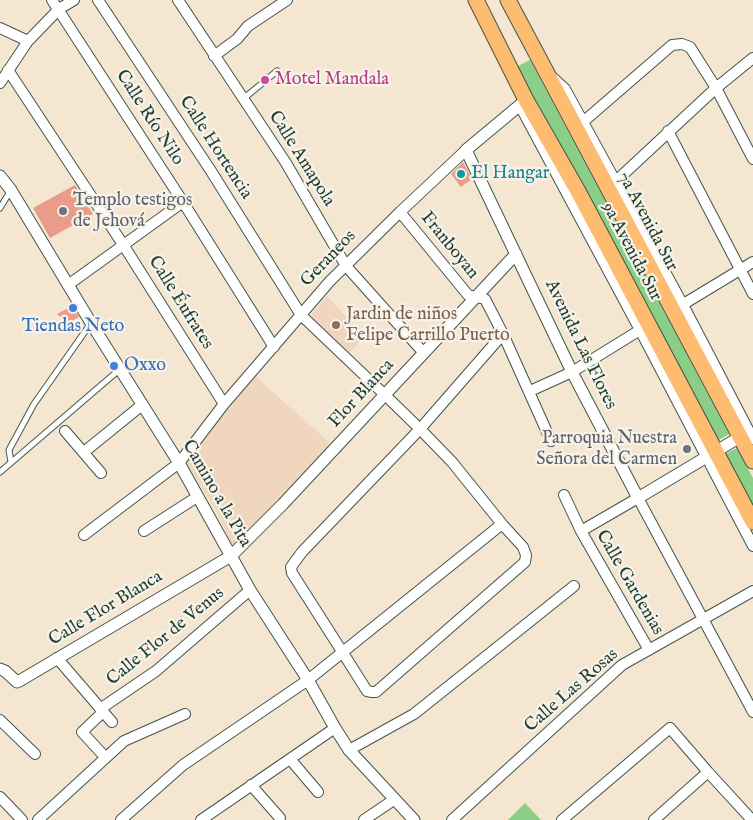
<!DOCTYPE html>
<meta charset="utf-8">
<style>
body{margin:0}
canvas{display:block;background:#f5e6d1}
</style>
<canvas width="753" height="820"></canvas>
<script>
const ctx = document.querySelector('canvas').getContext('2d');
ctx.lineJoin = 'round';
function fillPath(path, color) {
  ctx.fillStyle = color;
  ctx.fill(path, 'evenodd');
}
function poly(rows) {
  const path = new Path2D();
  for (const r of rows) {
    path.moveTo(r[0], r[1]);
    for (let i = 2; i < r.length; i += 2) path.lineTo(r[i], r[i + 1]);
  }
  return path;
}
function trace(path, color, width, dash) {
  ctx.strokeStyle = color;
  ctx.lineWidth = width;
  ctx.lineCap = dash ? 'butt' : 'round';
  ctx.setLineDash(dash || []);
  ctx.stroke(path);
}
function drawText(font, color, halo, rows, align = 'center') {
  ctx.font = font + ' "IM FELL English",serif';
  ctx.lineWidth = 4.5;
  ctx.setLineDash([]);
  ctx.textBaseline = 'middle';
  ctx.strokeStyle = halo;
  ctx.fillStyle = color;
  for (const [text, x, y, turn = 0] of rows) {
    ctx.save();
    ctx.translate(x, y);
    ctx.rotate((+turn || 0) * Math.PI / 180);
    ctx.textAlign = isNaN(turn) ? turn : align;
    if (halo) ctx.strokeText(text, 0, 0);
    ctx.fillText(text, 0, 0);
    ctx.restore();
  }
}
fillPath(poly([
 [327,296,364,337,348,354,312,319,312,314],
 [254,375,331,444,233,547,217,512,185,461]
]), '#efd6bc');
fillPath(poly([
 [530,60,729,434,715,442,516,67],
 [737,448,753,478,753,512,723,455],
 [525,803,541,820,508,820]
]), '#8ace87');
fillPath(poly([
 [463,162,472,179,461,187,451,174],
 [75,185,93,214,50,238,33,208],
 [72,306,79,317,68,323,57,314]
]), '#e99c8a');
const service = poly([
 [243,99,277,71],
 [0,208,11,190],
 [11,462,9,450,34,404,91,323],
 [0,472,119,370]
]);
const minor = poly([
 [52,0,183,202,274,347],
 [98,0,211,171,301,315,385,395,420,429,452,462,502,524,523,547,526,555,525,562,376,692,372,692,367,691,343,653,292,573,291,567,302,552,420,429,503,334],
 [178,0,286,163,346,266,423,352],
 [0,28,28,41],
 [214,56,237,39,248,26,287,0],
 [8,70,124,246,224,404],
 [553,78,565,89,583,122,683,305,753,439],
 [0,83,28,41,59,9,74,0],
 [520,106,640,330,753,546],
 [583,122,672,45,682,44,690,47,716,88,753,159],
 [668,131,753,294],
 [616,181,716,88,753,58],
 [400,212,468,295,485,299,503,334,551,441],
 [68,285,183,202],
 [677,308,753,262],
 [530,391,572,372,640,330],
 [65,431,101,473],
 [84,452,142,405],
 [564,495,581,531,649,650],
 [144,531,197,497],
 [581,531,638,498,753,712],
 [84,535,179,463,224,404,330,281,400,212,466,150],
 [57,658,112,722],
 [100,709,156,671,250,590],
 [103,712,82,732,105,757],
 [0,720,35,754],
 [349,750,414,714,574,586],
 [290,759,318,792],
 [251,785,280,818],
 [0,797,22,820],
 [38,820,124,741,185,714],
 [121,820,183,765,308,680,502,524],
 [201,820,335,728],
 [364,820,395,799],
 [452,820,622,665,753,591],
 [562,820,670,728,708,772,752,820],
 [654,820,708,772]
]);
const tertiary = poly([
 [526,100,466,150,572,372,638,498,740,437],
 [0,176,11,190,91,323,179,463,250,590,308,680,335,728,349,750,414,820],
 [0,669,5,671,17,682,21,680,231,556,283,504,516,254]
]);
const primary = poly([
 [476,0,526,100,579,193,753,522],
 [508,0,753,461]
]);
trace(service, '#3f564c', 7);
trace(minor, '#3f564c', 12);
trace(tertiary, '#3f564c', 13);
trace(primary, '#3f564c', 17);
trace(service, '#fff', 5);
trace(minor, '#fff', 10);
trace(tertiary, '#fff', 11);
trace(primary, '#fdbc6f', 15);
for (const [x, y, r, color] of [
 [265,80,5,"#d1479c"],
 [461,174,5,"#0f9aa8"],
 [63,211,5,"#6b7280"],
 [73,308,5,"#3f7fe0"],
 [336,325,5,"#8d6e63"],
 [114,366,5,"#3f7fe0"],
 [687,449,5,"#6b7280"]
]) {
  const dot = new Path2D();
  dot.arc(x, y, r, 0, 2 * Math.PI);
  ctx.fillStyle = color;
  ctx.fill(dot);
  trace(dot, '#f7f3e8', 2);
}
drawText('18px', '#b23c85', '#f7f3e8', [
 ["Motel Mandala",275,80]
], 'left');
drawText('18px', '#1f3d34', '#f7f3e8', [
 ["Calle Río Nilo",149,118,57],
 ["Calle Hortencia",215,148,57],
 ["Calle Amapola",301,159,58],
 ["7a Avenida Sur",647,222,62],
 ["Franboyan",449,246,51],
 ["9a Avenida Sur",631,252,62],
 ["Geraneos",329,259,-46],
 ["Calle Éufrates",180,303,58],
 ["Avenida Las Flores",580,345,64],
 ["Flor Blanca",362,394,-47],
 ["Camino a la Pita",216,494,60],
 ["Calle Gardenias",629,583,60],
 ["Calle Flor Blanca",106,609,-31],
 ["Calle Flor de Venus",166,637,-39],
 ["Calle Las Rosas",572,691,-41]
]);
drawText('18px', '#0d838f', '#f7f3e8', [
 ["El Hangar",471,174]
], 'left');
drawText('18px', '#5b616d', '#f7f3e8', [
 ["Templo testigos",73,201],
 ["de Jehová",73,222],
 ["Parroquia Nuestra",677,439,"right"],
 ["Señora del Carmen",677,460,"right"]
], 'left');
drawText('18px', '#785e54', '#f7f3e8', [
 ["Jardin de niños",346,315],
 ["Felipe Carrillo Puerto",346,336]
], 'left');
drawText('18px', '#366cbe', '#f7f3e8', [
 ["Tiendas Neto",73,327],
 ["Oxxo",124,366,"left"]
]);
</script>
